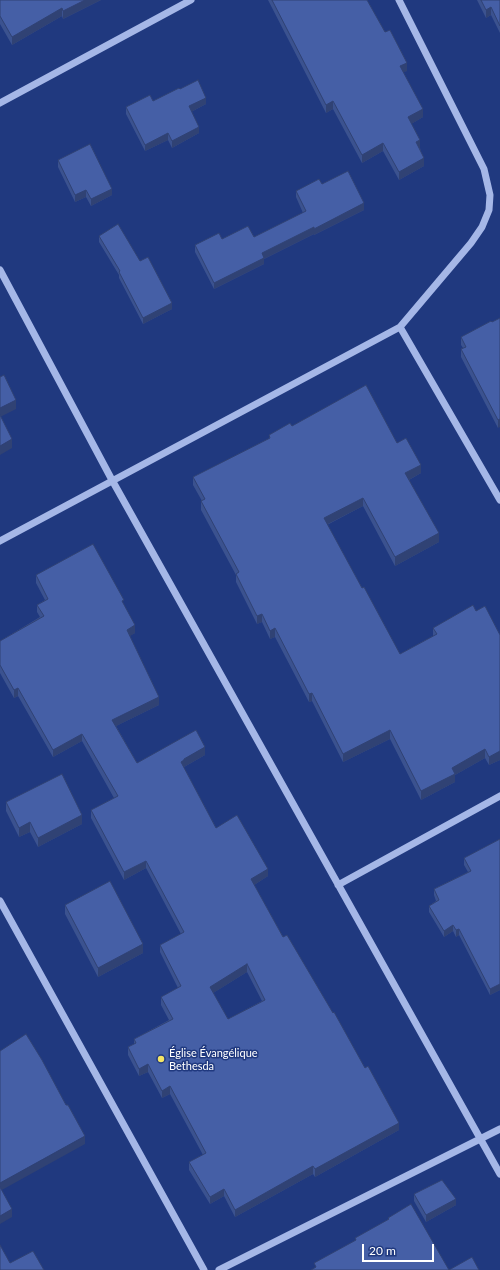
<!DOCTYPE html>
<meta charset="utf-8">
<style>
body{margin:0}
#map{position:relative;width:500px;height:1270px;overflow:hidden;background:#20397f;font-family:Lato,sans-serif}
canvas{display:block}
.scale{position:absolute;left:362px;top:1244px;width:72px;height:18px;box-sizing:border-box;border:2px solid #fff;border-top:0;padding-left:5px;font-size:12px;line-height:14px;white-space:nowrap;color:#fff;-webkit-text-stroke:3px #20397f;paint-order:stroke}
</style>
<div id="map">
<canvas width="500" height="1270"></canvas>
<div class="scale">20 m</div>
</div>
<script>
const ctx = document.querySelector('canvas').getContext('2d');
ctx.lineJoin = 'round';
function poly(rows) {
  const path = new Path2D();
  for (const r of rows) {
    path.moveTo(r[0], r[1]);
    for (let i = 2; i < r.length; i += 2) path.lineTo(r[i], r[i + 1]);
  }
  return path;
}
function trace(path, color, width, dash) {
  ctx.strokeStyle = color;
  ctx.lineWidth = width;
  ctx.lineCap = dash ? 'butt' : 'round';
  ctx.setLineDash(dash || []);
  ctx.stroke(path);
}
function fillPath(path, color) {
  ctx.fillStyle = color;
  ctx.fill(path, 'evenodd');
}
function drawText(font, color, halo, rows, align = 'center') {
  ctx.font = font + ' Lato,sans-serif';
  ctx.lineWidth = 3;
  ctx.setLineDash([]);
  ctx.textBaseline = 'middle';
  ctx.strokeStyle = halo;
  ctx.fillStyle = color;
  for (const [text, x, y, turn = 0] of rows) {
    ctx.save();
    ctx.translate(x, y);
    ctx.rotate((+turn || 0) * Math.PI / 180);
    ctx.textAlign = isNaN(turn) ? turn : align;
    if (halo) ctx.strokeText(text, 0, 0);
    ctx.fillText(text, 0, 0);
    ctx.restore();
  }
}
trace(poly([
 [0,103,191,0],
 [0,270,112,480,500,1174],
 [400,327,500,500],
 [0,541,400,327,471,243,482,227,489,210,490,195,484,169,399,0],
 [338,885,500,796],
 [0,901,204,1270],
 [219,1270,500,1129]
]), '#a5b7e7', 7);
fillPath(poly([
 [0,0,101,0,63,19,62,16,12,45,0,24],
 [268,0,367,0,407,71,403,72,423,117,411,124,420,148,424,166,399,180,383,151,362,163,333,109,326,113],
 [477,0,500,0,500,33,491,15,486,18],
 [180,89,206,104,191,112,199,133,172,148,168,140,145,151,126,114,126,107,153,101],
 [58,160,112,195,91,206,86,197,75,202,58,167],
 [322,184,364,210,314,235,314,234,264,259,264,264,214,289,195,252,195,245,222,239,254,237,303,213,296,197,296,191],
 [99,236,140,261,172,309,143,324,119,278,119,275,99,242],
 [500,318,498,428,461,357,461,349,463,348,461,345,461,337,492,322],
 [292,426,397,443,421,473,409,480,439,542,395,566,363,506,327,525,362,588,400,654,433,636,433,628,476,611,500,635,500,760,489,765,485,758,455,775,455,782,421,800,390,739,343,762,312,701,309,702,275,637,270,639,262,622,257,624,236,582,236,575,201,510,201,501,202,501,193,485,193,477,269,439,269,435],
 [36,575,124,605,135,633,129,636,159,705,116,726,137,763,205,755,184,767,184,768,216,828,268,876,254,885,283,937,399,1130,315,1177,313,1174,235,1217,224,1196,210,1204,189,1170,189,1162,203,1155,170,1094,162,1098,148,1072,139,1076,128,1055,128,1047,134,1044,134,1039,169,1020,161,1005,161,997,178,988,160,952,160,945,181,934,146,868,124,880,91,818,91,810,114,798,82,741,53,757,18,696,14,698,0,673,0,641,40,617,37,612,37,605,45,600,36,583],
 [247,972,262,1001,228,1019,213,993],
 [6,802,82,824,38,847,30,832,19,837,6,811],
 [500,839,500,990,490,995,459,935,456,937,453,931,444,937,429,912,429,906,436,901,434,895,434,889,468,872,464,865,464,858],
 [65,905,143,953,98,977,65,914],
 [414,1194,456,1205,426,1222,414,1201]
]), '#3b528f');
fillPath(poly([
 [85,0,101,0,63,19,63,11],
 [491,7,491,15,486,18,486,10],
 [62,8,62,16,12,45,12,37],
 [407,63,407,71,400,74,400,66],
 [206,98,206,104,189,113,189,106],
 [333,101,333,109,326,113,326,105],
 [423,109,423,117,408,126,408,117],
 [199,127,199,133,172,148,172,141],
 [168,133,168,140,145,151,145,145],
 [420,140,420,148,416,150,416,142],
 [383,143,383,151,362,163,362,155],
 [424,158,424,166,399,180,399,172],
 [112,189,112,195,91,206,91,199],
 [86,190,86,197,75,202,75,195],
 [364,203,364,210,314,235,314,229],
 [314,227,314,234,264,259,264,264,214,289,214,283,262,253],
 [172,303,172,309,143,324,143,318],
 [16,400,16,409,0,417,0,408],
 [500,419,500,427,498,428,498,420],
 [12,439,12,448,0,455,0,446],
 [421,465,421,473,405,482,405,473],
 [363,498,363,506,324,526,324,518],
 [439,533,439,542,395,566,395,557],
 [262,614,262,622,257,624,257,616],
 [135,625,135,633,127,638,127,630],
 [275,628,275,637,270,639,270,631],
 [18,688,18,696,14,698,14,690],
 [312,693,312,701,309,702,309,694],
 [159,697,159,705,112,728,112,720],
 [390,730,390,739,343,762,343,754],
 [82,734,82,741,53,757,53,750],
 [205,747,205,755,184,767,184,768,181,770,181,762,184,759],
 [485,749,485,758,455,775,455,782,421,800,421,791,452,768],
 [500,751,500,760,489,765,489,757],
 [82,815,82,824,38,847,38,838],
 [30,822,30,832,19,837,19,828],
 [146,861,146,868,124,880,124,872],
 [268,869,268,876,251,887,251,879],
 [453,925,453,931,444,937,444,931],
 [459,929,459,935,456,937,456,930],
 [143,944,143,953,98,977,98,968],
 [247,964,247,972,210,995,210,987],
 [500,984,500,990,490,995,490,989],
 [148,1064,148,1072,139,1076,139,1069],
 [170,1086,170,1094,162,1098,162,1091],
 [399,1123,399,1130,315,1177,315,1169],
 [85,1136,85,1144,0,1191,0,1183],
 [313,1166,313,1174,235,1217,235,1210],
 [224,1189,224,1196,210,1204,210,1197],
 [456,1199,456,1205,426,1222,426,1215],
 [12,1209,12,1217,0,1224,0,1216]
]), '#304274');
const building = poly([
 [0,0,85,0,63,11,62,8,12,37,0,16,0,0],
 [272,0,367,0,385,32,390,30,407,63,400,66,423,109,408,117,420,140,416,142,424,158,399,172,383,143,362,155,333,101,326,105,272,0],
 [481,0,500,0,500,26,491,7,486,10,481,0],
 [198,80,206,98,189,106,199,127,172,141,168,133,145,145,126,107,150,95,153,101,179,88,180,89,198,80],
 [90,144,112,189,91,199,86,190,75,195,58,160,90,144],
 [348,171,364,203,314,229,314,227,262,253,264,258,214,283,195,245,219,233,222,239,248,226,254,237,306,211,296,191,319,179,322,184,348,171],
 [118,224,140,261,148,257,172,303,143,318,119,272,120,271,99,236,118,224],
 [500,318,500,419,498,420,461,349,466,347,461,337,491,321,492,322,500,318],
 [4,375,16,400,0,408,0,377,4,375],
 [366,385,397,443,406,438,421,465,405,473,439,533,395,557,363,498,324,518,362,588,364,587,400,654,437,634,433,628,473,605,476,611,485,606,500,635,500,751,489,757,485,749,452,768,455,774,421,791,390,730,343,754,312,693,309,694,275,628,270,631,262,614,257,616,236,574,239,572,201,501,205,499,193,477,270,438,269,435,290,423,292,426,366,385],
 [0,415,12,439,0,446,0,415],
 [93,544,124,600,122,601,135,625,127,630,159,697,112,720,137,763,196,730,205,747,184,759,184,760,181,762,216,828,237,815,268,869,251,879,283,937,287,935,333,1013,334,1012,365,1068,368,1066,399,1123,315,1169,313,1166,235,1210,224,1189,210,1197,189,1162,206,1153,170,1086,162,1091,148,1064,139,1069,128,1047,136,1043,134,1039,173,1019,161,997,181,986,160,945,184,932,146,861,124,872,91,810,118,796,82,734,53,750,18,688,14,690,0,665,0,641,44,616,37,605,48,599,36,575,93,544],
 [247,964,265,1000,228,1019,210,987,247,964],
 [62,774,82,815,38,838,30,822,19,828,6,802,62,774],
 [500,839,500,984,490,989,459,929,456,930,453,925,444,931,429,906,439,900,434,889,471,871,464,858,500,839],
 [110,881,143,944,98,968,65,905,110,881],
 [26,1034,42,1060,66,1105,68,1105,85,1136,0,1183,0,1051,26,1034],
 [442,1180,456,1199,426,1215,414,1194,442,1180],
 [0,1187,12,1209,0,1216,0,1187],
 [411,1204,449,1270,472,1257,479,1270,311,1270,316,1267,314,1263,356,1240,355,1238,389,1219,388,1218,411,1204],
 [0,1245,10,1263,33,1251,44,1270,0,1270,0,1245]
]);
fillPath(building, '#455fa6');
trace(building, '#304274', 1);
for (const [x, y, r, color] of [
 [161,1059,4,"#f4e465"]
]) {
  const dot = new Path2D();
  dot.arc(x, y, r, 0, 2 * Math.PI);
  ctx.fillStyle = color;
  ctx.fill(dot);
  trace(dot, '#20397f', 1.5);
}
drawText('11px', '#fff', '#20397f', [
 ["Église Évangélique",169,1053],
 ["Bethesda",169,1066]
], 'left');
</script>
